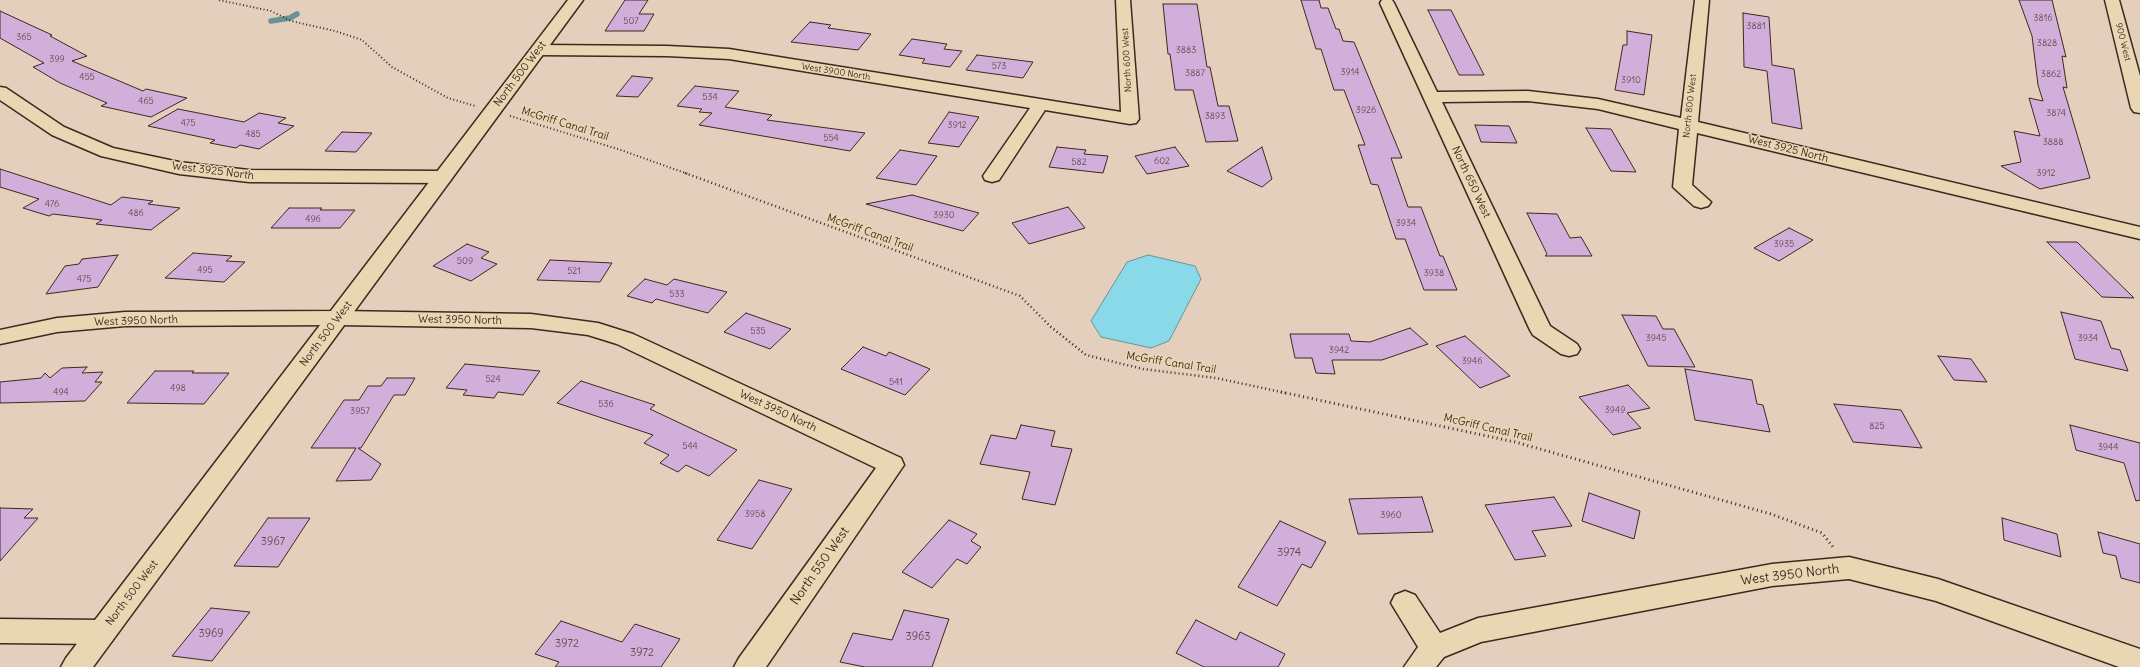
<!DOCTYPE html>
<style>
body{margin:0}
canvas{display:block;background:#e4cfbc}
</style>
<canvas width="2140" height="667"></canvas>
<script>
const ctx = document.querySelector('canvas').getContext('2d');
ctx.lineJoin = 'round';
function fillPath(path, color) {
  ctx.fillStyle = color;
  ctx.fill(path, 'evenodd');
}
function poly(rows) {
  const path = new Path2D();
  for (const r of rows) {
    path.moveTo(r[0], r[1]);
    for (let i = 2; i < r.length; i += 2) path.lineTo(r[i], r[i + 1]);
  }
  return path;
}
function trace(path, color, width, dash) {
  ctx.strokeStyle = color;
  ctx.lineWidth = width;
  ctx.lineCap = dash ? 'butt' : 'round';
  ctx.setLineDash(dash || []);
  ctx.stroke(path);
}
function drawText(font, color, halo, rows, align = 'center') {
  ctx.font = font + ' Delius,sans-serif';
  ctx.lineWidth = 3;
  ctx.setLineDash([]);
  ctx.textBaseline = 'middle';
  ctx.strokeStyle = halo;
  ctx.fillStyle = color;
  for (const [text, x, y, turn = 0] of rows) {
    ctx.save();
    ctx.translate(x, y);
    ctx.rotate((+turn || 0) * Math.PI / 180);
    ctx.textAlign = isNaN(turn) ? turn : align;
    if (halo) ctx.strokeText(text, 0, 0);
    ctx.fillText(text, 0, 0);
    ctx.restore();
  }
}
const water = poly([
 [1148,255,1195,266,1201,279,1169,341,1151,348,1101,337,1091,321,1127,262,1148,255]
]);
fillPath(water, '#8ad9e8');
trace(water, '#6a9397', 1);
trace(poly([
 [271,21,290,18,297,14]
]), '#6a9397', 5.5);
const building = poly([
 [625,0,648,0,639,14,654,14,644,31,605,31,625,0],
 [1301,0,1319,0,1321,8,1328,8,1336,29,1339,29,1343,41,1354,42,1402,158,1391,158,1408,207,1421,207,1440,256,1443,256,1457,290,1424,290,1405,239,1396,239,1378,185,1371,184,1358,145,1365,145,1344,90,1334,90,1321,49,1316,49,1301,0],
 [2019,0,2052,0,2066,57,2062,56,2067,88,2063,87,2090,178,2040,189,2001,166,2021,162,2014,131,2040,136,2029,98,2043,101,2038,85,2032,36,2019,0],
 [1163,4,1197,4,1207,67,1210,67,1218,106,1229,106,1238,141,1206,142,1193,90,1175,90,1170,54,1168,54,1163,4],
 [1428,10,1451,10,1484,75,1459,75,1428,10],
 [0,11,52,35,50,36,87,56,72,61,143,91,146,89,187,98,151,117,101,106,107,103,60,83,33,67,44,63,0,38,0,11],
 [1743,13,1769,17,1772,65,1794,69,1802,129,1772,123,1767,71,1744,67,1743,13],
 [810,22,831,25,828,28,871,34,858,50,791,42,810,22],
 [1627,31,1652,35,1644,95,1615,90,1623,45,1627,45,1627,31],
 [912,39,947,44,944,49,962,51,950,67,922,63,925,59,899,55,912,39],
 [977,55,1033,62,1023,78,966,70,977,55],
 [632,76,653,78,638,97,616,96,632,76],
 [695,86,739,91,725,107,772,115,767,120,865,133,850,151,699,125,712,113,699,112,702,109,677,106,695,86],
 [178,109,244,122,259,113,286,118,278,123,294,126,259,149,240,145,236,148,210,143,215,140,148,126,178,109],
 [949,112,979,117,959,147,928,143,949,112],
 [1475,125,1509,126,1517,143,1481,142,1475,125],
 [1586,128,1611,129,1636,172,1611,171,1586,128],
 [342,132,372,133,356,152,325,151,342,132],
 [1057,147,1086,150,1084,154,1108,156,1103,173,1049,167,1057,147],
 [1175,147,1189,166,1147,174,1135,156,1175,147],
 [1262,147,1272,179,1262,187,1227,171,1262,147],
 [900,150,937,156,916,185,876,178,900,150],
 [0,169,111,205,122,197,153,201,148,204,180,208,151,230,96,224,102,220,53,214,49,216,23,208,39,199,0,187,0,169],
 [912,195,979,213,963,231,866,204,912,195],
 [1068,207,1085,228,1029,244,1012,223,1068,207],
 [289,208,322,208,320,210,355,210,340,228,271,228,289,208],
 [1527,213,1557,214,1570,238,1581,237,1592,256,1545,256,1547,254,1527,213],
 [1789,228,1813,240,1779,261,1754,248,1789,228],
 [2047,242,2077,242,2134,298,2102,297,2047,242],
 [467,244,489,252,481,258,497,264,471,281,433,266,467,244],
 [193,253,232,256,226,261,245,262,224,282,165,278,193,253],
 [118,255,98,287,46,294,65,266,79,264,82,259,118,255],
 [550,260,612,263,600,282,537,280,550,260],
 [645,279,667,285,674,279,727,292,708,313,656,299,652,303,627,296,645,279],
 [2061,312,2101,321,2111,348,2120,350,2128,371,2075,359,2061,312],
 [746,313,791,329,770,349,724,332,746,313],
 [1622,315,1656,316,1663,329,1674,329,1695,367,1648,366,1622,315],
 [1410,328,1428,344,1382,360,1332,360,1335,374,1316,373,1312,358,1295,358,1290,334,1349,334,1351,341,1370,342,1410,328],
 [1465,336,1510,376,1480,388,1436,346,1465,336],
 [863,347,886,356,889,352,930,369,905,395,841,369,863,347],
 [1938,356,1971,359,1987,382,1954,380,1938,356],
 [465,364,540,371,523,395,498,392,494,398,463,395,467,390,446,388,465,364],
 [87,367,82,373,103,372,95,382,102,382,85,401,0,403,0,382,41,378,45,373,50,378,62,368,87,367],
 [1685,369,1752,380,1757,404,1763,405,1770,432,1695,420,1685,369],
 [155,371,194,371,192,373,229,373,204,404,127,403,155,371],
 [387,378,415,378,405,395,394,395,361,448,358,448,381,464,371,480,336,481,356,448,311,448,344,400,359,400,368,386,381,386,387,378],
 [581,381,655,405,650,409,737,450,709,476,686,465,678,472,660,463,669,455,644,443,653,435,557,403,581,381],
 [1628,385,1650,408,1627,413,1641,428,1613,435,1579,397,1628,385],
 [1834,404,1901,410,1922,448,1853,442,1834,404],
 [1021,425,1055,431,1051,446,1072,449,1055,505,1022,499,1030,472,980,464,991,435,1016,439,1021,425],
 [2070,425,2140,443,2140,500,2136,501,2124,463,2076,450,2070,425],
 [759,480,792,489,752,549,717,540,759,480],
 [1589,493,1640,511,1634,539,1582,521,1589,493],
 [1422,497,1433,532,1358,534,1349,499,1422,497],
 [1554,497,1572,526,1532,531,1546,556,1515,560,1485,505,1554,497],
 [0,508,33,509,24,518,38,518,0,561,0,508],
 [268,518,310,518,278,567,234,566,268,518],
 [2002,518,2057,534,2061,557,2004,540,2002,518],
 [949,520,977,534,971,541,981,547,967,564,957,559,932,588,902,572,949,520],
 [1280,521,1326,542,1311,568,1302,564,1277,606,1238,587,1280,521],
 [2098,532,2140,544,2140,583,2121,578,2116,556,2103,553,2098,532],
 [211,608,250,612,212,661,172,656,211,608],
 [904,610,949,619,932,667,865,667,840,662,853,633,892,640,904,610],
 [1196,620,1236,640,1240,632,1285,654,1278,667,1204,667,1176,653,1196,620],
 [561,621,622,642,635,624,680,639,661,667,555,667,559,662,535,654,561,621]
]);
fillPath(building, '#d2afda');
trace(building, '#3b2a1e', 1);
const minor = poly([
 [1116,0,1130,0,1139,119,1136,123,1130,124,1045,110,999,180,992,182,985,180,983,176,1030,108,729,59,667,56,539,55,533,53,531,50,533,47,539,45,667,46,729,49,1121,112,1116,0],
 [1382,0,1392,0,1394,3,1437,92,1528,91,1598,99,1681,118,1695,0,1709,0,1698,122,2140,227,2140,239,1697,133,1692,185,1711,202,1708,206,1701,208,1694,206,1673,187,1679,129,1598,109,1528,101,1442,102,1550,326,1577,344,1580,349,1577,354,1569,356,1561,354,1533,335,1530,330,1380,3,1382,0],
 [2105,0,2119,0,2140,76,2140,113,2134,112,2131,108,2105,0],
 [0,87,6,88,64,127,113,148,179,162,249,170,443,171,450,173,452,177,450,181,443,183,249,182,179,174,101,156,52,135,0,100,0,87],
 [338,311,531,314,598,323,633,334,901,458,904,465,766,667,734,667,739,658,876,468,617,344,588,335,531,328,338,325,125,326,57,332,0,344,0,330,57,318,125,312,338,311],
 [1849,557,1938,579,2140,649,2140,667,2119,667,1936,601,1849,579,1772,586,1481,642,1444,657,1436,667,1404,667,1418,647,1391,603,1395,595,1405,591,1415,595,1440,633,1478,618,1772,564,1849,557],
 [0,619,102,620,112,623,116,632,112,641,102,644,0,643,0,619]
]);
const tertiary = poly([
 [568,0,583,0,93,667,61,667,66,658,568,0]
]);
trace(minor, '#3b2a1e', 3);
trace(tertiary, '#3b2a1e', 3);
trace(poly([
 [219,0,271,11,291,21,335,31,362,40,392,67,448,98,475,106],
 [510,116,618,149,688,174]
]), '#3b2a1e', 2, [1, 2.5]);
trace(poly([
 [685,173,1020,296,1051,327,1086,355,1143,369,1216,378,1286,393]
]), '#3b2a1e', 2.5, [1, 3]);
trace(poly([
 [1281,392,1515,442,1771,514,1822,533,1833,547]
]), '#3b2a1e', 3, [1, 3.5]);
fillPath(minor, '#e9d7b4');
fillPath(tertiary, '#e9d7b4');
drawText('9px', '#614b4d', null, [
 ["3816",2043,18],
 ["507",631,21],
 ["3881",1756,26],
 ["365",24,37],
 ["3828",2047,43],
 ["3883",1186,50],
 ["399",57,59],
 ["573",999,66],
 ["3914",1350,72],
 ["3887",1195,73],
 ["3862",2051,74],
 ["455",87,77],
 ["3910",1631,80],
 ["534",710,97],
 ["465",146,101],
 ["3926",1366,110],
 ["3874",2056,113],
 ["3893",1215,116],
 ["475",188,123],
 ["3912",957,125],
 ["485",253,134],
 ["554",831,138],
 ["3888",2053,142],
 ["602",1162,161],
 ["582",1079,162],
 ["3912",2046,173],
 ["476",52,204],
 ["486",136,213],
 ["3930",944,215],
 ["496",313,219],
 ["3934",1406,223],
 ["3935",1784,244],
 ["509",465,261],
 ["495",205,270],
 ["521",574,271],
 ["3938",1434,273],
 ["475",84,279],
 ["533",677,294],
 ["535",758,331],
 ["3945",1656,338],
 ["3934",2088,338],
 ["3942",1339,350],
 ["3946",1472,361],
 ["524",493,379],
 ["541",896,382],
 ["498",178,388],
 ["494",61,392],
 ["536",606,404],
 ["3949",1615,410],
 ["3957",360,411],
 ["825",1877,426],
 ["544",690,446],
 ["3944",2108,447],
 ["3958",755,514],
 ["3960",1391,515]
]);
drawText('9px', '#3b2a1e', '#e9d7b4', [
 ["900 West",2123,42,76],
 ["North 600 West",1127,60,-93],
 ["West 3900 North",836,72,9],
 ["North 800 West",1690,106,-84]
]);
drawText('11px', '#3b2a1e', '#e9d7b4', [
 ["North 500 West",520,74,-53],
 ["McGriff Canal Trail",565,124,17],
 ["West 3925 North",1788,149,14],
 ["West 3925 North",213,171,7],
 ["North 650 West",1471,182,65],
 ["McGriff Canal Trail",870,233,20],
 ["West 3950 North",460,320,1],
 ["West 3950 North",136,321,-2],
 ["North 500 West",326,334,-53],
 ["McGriff Canal Trail",1171,363,9],
 ["West 3950 North",778,411,25],
 ["McGriff Canal Trail",1488,428,13],
 ["North 500 West",132,593,-53]
]);
drawText('11px', '#614b4d', null, [
 ["3967",273,542],
 ["3974",1289,553],
 ["3969",211,634],
 ["3963",918,637],
 ["3972",567,644],
 ["3972",642,653]
]);
drawText('13px', '#3b2a1e', '#e9d7b4', [
 ["North 550 West",820,566,-55],
 ["West 3950 North",1790,575,-7]
]);
</script>
